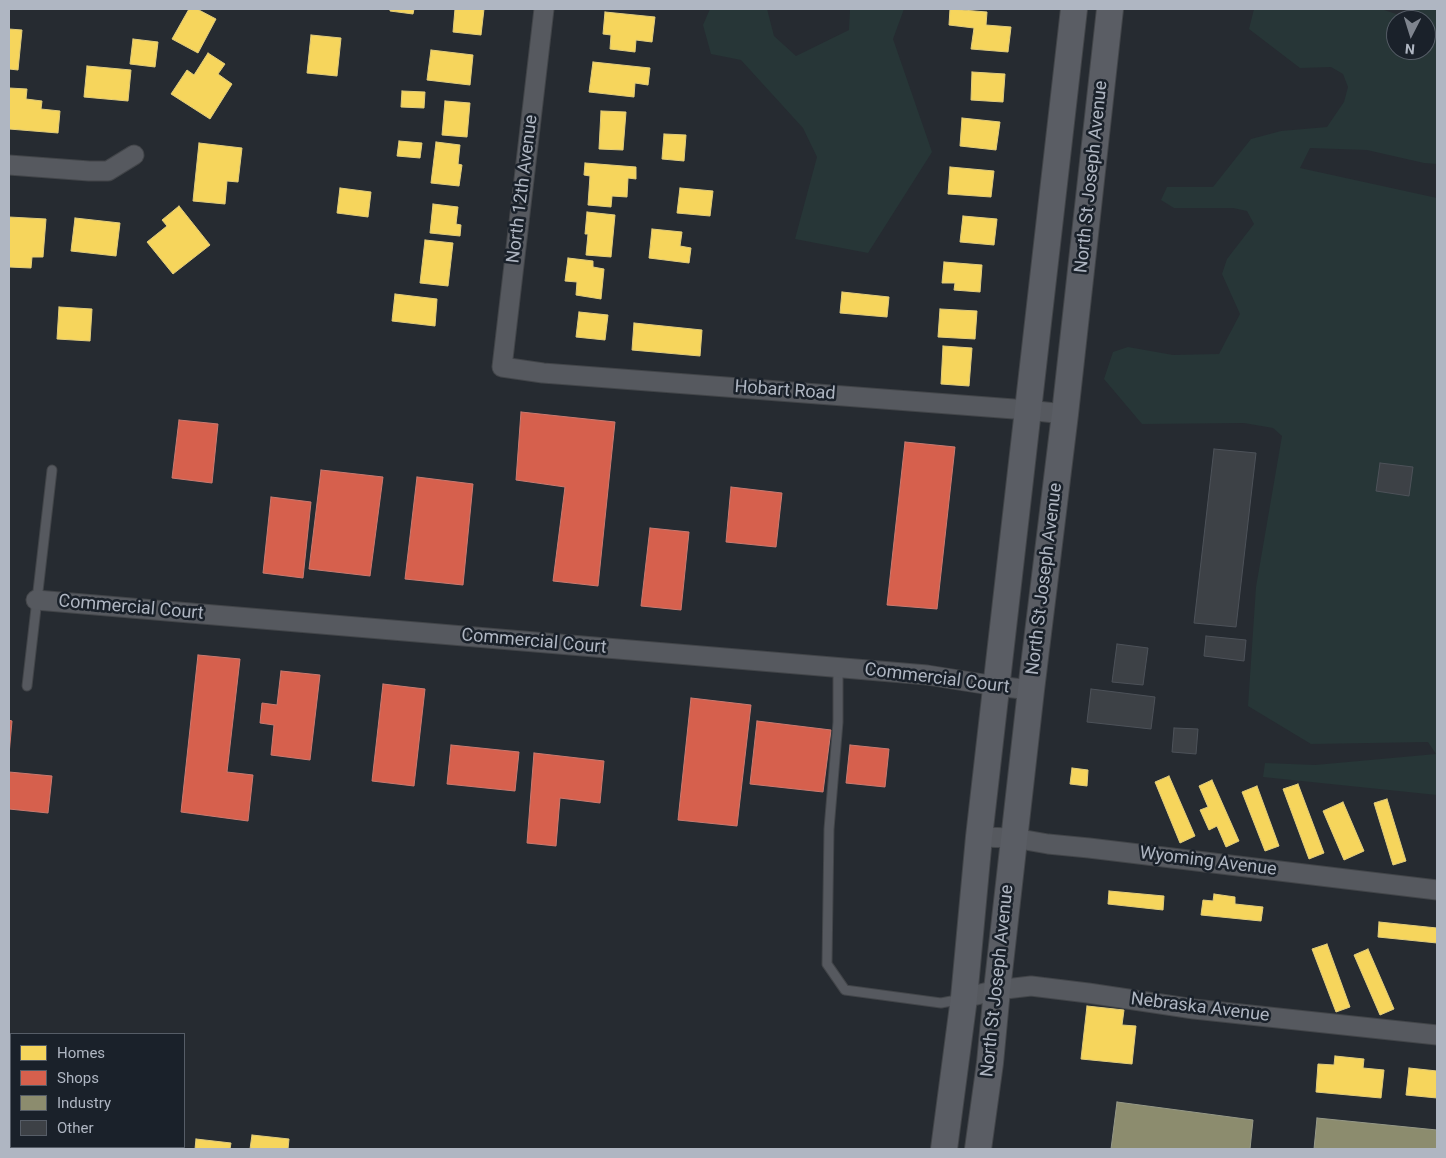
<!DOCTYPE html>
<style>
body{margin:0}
#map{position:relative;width:1446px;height:1158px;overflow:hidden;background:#262b31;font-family:Roboto,sans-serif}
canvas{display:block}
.frame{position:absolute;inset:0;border:10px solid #afb6c2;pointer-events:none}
.legend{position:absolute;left:10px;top:1033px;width:175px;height:115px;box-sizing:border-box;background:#1a212a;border:1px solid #565d67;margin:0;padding:6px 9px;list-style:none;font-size:15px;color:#afb6c2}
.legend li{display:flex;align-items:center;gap:10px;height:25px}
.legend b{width:25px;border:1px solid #565d67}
.north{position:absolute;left:1386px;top:10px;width:50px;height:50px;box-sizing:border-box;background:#1a212a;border:1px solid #565d67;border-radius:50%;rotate:185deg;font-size:14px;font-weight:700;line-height:20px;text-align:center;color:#afb6c2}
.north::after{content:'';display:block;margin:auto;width:18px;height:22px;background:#7f858f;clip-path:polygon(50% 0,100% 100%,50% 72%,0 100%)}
</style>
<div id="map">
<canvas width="1446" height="1158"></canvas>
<div class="frame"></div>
<ul class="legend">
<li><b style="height:14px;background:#f6d55c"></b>Homes</li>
<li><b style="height:14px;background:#d6604d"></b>Shops</li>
<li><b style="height:14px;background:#8c8c6e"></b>Industry</li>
<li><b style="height:14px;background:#3d4146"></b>Other</li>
</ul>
<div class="north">N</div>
</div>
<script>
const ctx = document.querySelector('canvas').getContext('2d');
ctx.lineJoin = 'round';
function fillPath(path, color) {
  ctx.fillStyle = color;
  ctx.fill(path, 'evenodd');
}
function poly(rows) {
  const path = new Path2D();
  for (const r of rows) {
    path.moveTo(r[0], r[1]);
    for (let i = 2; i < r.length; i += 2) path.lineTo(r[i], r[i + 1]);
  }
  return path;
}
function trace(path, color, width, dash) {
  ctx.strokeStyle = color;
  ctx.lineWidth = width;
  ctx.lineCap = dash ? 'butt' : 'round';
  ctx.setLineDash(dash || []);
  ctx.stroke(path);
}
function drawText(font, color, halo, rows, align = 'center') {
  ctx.font = font + ' Roboto,sans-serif';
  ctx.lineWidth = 5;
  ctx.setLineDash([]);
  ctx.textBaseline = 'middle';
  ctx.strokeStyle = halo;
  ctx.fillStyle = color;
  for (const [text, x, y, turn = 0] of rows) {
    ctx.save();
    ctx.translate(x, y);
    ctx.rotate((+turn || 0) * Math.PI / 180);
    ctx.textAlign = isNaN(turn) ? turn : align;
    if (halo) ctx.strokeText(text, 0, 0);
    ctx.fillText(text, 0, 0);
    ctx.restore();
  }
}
fillPath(poly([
 [710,9,767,9,774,36,796,56,849,30,850,9,904,9,893,39,932,152,868,253,795,239,817,157,803,128,741,60,711,54,703,25],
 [1254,9,1381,9,1405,17,1417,9,1437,9,1437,164,1424,163,1367,150,1310,148,1300,168,1437,198,1437,548,1436,550,1437,551,1437,795,1263,777,1265,763,1315,765,1436,754,1428,742,1311,744,1248,706,1256,587,1282,436,1273,428,1244,423,1142,424,1104,379,1113,352,1128,347,1173,355,1219,354,1240,314,1222,274,1227,259,1254,224,1247,211,1233,208,1174,208,1161,200,1167,187,1213,187,1251,139,1281,131,1327,127,1344,102,1348,87,1343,74,1331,67,1300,68,1249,29],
 [1396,20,1426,20,1426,50,1396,50]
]), '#273637');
const homes = poly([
 [189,9,197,9,216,19,198,53,172,39,189,9],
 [390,9,414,9,413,14,390,11,390,9],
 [455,9,484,9,481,35,453,32,455,9],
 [950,9,987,12,986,25,1011,27,1008,52,971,49,974,28,949,25,950,9],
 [605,12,655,17,652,42,636,40,635,52,610,49,611,35,603,34,605,12],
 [9,29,22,30,18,70,9,69,9,29],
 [311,35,341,38,337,76,307,73,311,35],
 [133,39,158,42,155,67,130,64,133,39],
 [431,50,473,55,470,85,427,80,431,50],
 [208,53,225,64,218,74,232,84,210,119,171,94,187,70,194,75,208,53],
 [593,62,650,68,648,85,635,83,634,97,589,92,593,62],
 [87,66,131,70,128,101,84,97,87,66],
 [972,72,1005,74,1003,102,971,100,972,72],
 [9,88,27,89,26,99,42,101,41,109,60,111,58,133,9,129,9,88],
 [402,91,425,92,424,108,401,107,402,91],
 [445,101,470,103,467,137,442,135,445,101],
 [601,111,626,112,623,150,599,149,601,111],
 [962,118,1000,122,996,150,960,146,962,118],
 [664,134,686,135,684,161,662,159,664,134],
 [399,141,422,143,420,158,397,156,399,141],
 [436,142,460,145,458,164,462,165,459,186,431,183,436,142],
 [199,143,242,148,238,182,227,181,225,204,193,201,199,143],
 [585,163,636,167,636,179,628,178,627,197,612,196,611,207,588,205,590,176,584,175,585,163],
 [950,167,994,171,991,197,948,194,950,167],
 [340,188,371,192,368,217,337,213,340,188],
 [680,188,713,191,710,216,677,213,680,188],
 [433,204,458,207,456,224,461,225,460,236,430,233,433,204],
 [179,206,210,245,173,274,147,242,167,226,162,220,179,206],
 [587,212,615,215,611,257,586,255,588,234,585,234,587,212],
 [963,216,997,219,994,245,960,242,963,216],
 [9,217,46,219,43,257,32,257,31,268,9,267,9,217],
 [75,218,120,223,116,256,71,251,75,218],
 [652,229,682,232,680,246,691,248,689,263,649,258,652,229],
 [425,240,453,243,448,286,420,283,425,240],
 [568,258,593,261,593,267,604,269,601,299,576,295,577,282,565,281,568,258],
 [944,262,982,265,980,292,954,290,955,283,942,283,944,262],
 [842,292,889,297,887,317,840,313,842,292],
 [395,294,437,299,435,326,392,321,395,294],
 [59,307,92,309,90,341,57,339,59,307],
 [940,309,977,311,975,339,938,337,940,309],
 [579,312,608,315,605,340,576,337,579,312],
 [634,323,702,330,700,356,632,350,634,323],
 [943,346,972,348,969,386,941,384,943,346],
 [1072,768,1088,770,1087,786,1070,784,1072,768],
 [1169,776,1195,836,1180,843,1155,782,1169,776],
 [1212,780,1239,841,1226,847,1217,826,1209,830,1200,810,1208,807,1199,786,1212,780],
 [1298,784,1324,853,1309,859,1283,789,1298,784],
 [1257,786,1279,846,1265,851,1242,792,1257,786],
 [1387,799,1406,861,1393,865,1374,803,1387,799],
 [1343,802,1364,851,1344,860,1323,811,1343,802],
 [1109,891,1164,896,1163,910,1108,904,1109,891],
 [1214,894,1235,897,1235,904,1263,907,1261,921,1201,915,1203,900,1213,901,1214,894],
 [1379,922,1437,928,1437,943,1378,937,1379,922],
 [1327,944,1350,1007,1336,1012,1312,949,1327,944],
 [1368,949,1394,1009,1380,1015,1354,955,1368,949],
 [1087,1006,1124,1010,1122,1025,1136,1026,1132,1064,1081,1059,1087,1006],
 [1335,1056,1364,1059,1363,1068,1384,1070,1381,1098,1316,1092,1318,1064,1334,1065,1335,1056],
 [1409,1068,1437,1071,1437,1098,1406,1095,1409,1068],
 [252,1135,289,1139,288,1149,250,1149,252,1135],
 [196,1139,231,1143,230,1149,195,1149,196,1139],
 [37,1147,67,1147,67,1149,36,1149,37,1147]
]);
fillPath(homes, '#f6d55c');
trace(homes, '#e1cc7b', 1);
const shops = poly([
 [521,412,615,422,598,586,553,581,565,487,516,480,521,412],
 [179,420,218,424,212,483,172,478,179,420],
 [905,442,955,447,937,609,887,605,905,442],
 [321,470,383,477,370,576,309,569,321,470],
 [417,477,473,484,463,585,405,579,417,477],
 [731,487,782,493,776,547,726,542,731,487],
 [271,497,311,502,303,578,263,573,271,497],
 [650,528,689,532,681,610,641,606,650,528],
 [198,655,240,659,227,772,253,775,248,821,181,812,198,655],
 [281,671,320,675,310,760,271,755,274,725,260,723,262,703,277,705,281,671],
 [383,684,425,689,414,786,372,781,383,684],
 [691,698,751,705,737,826,678,820,691,698],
 [9,720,12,721,9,755,9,720],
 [757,721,831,730,823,792,750,784,757,721],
 [451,745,519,752,515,791,447,784,451,745],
 [850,745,889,749,885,787,846,783,850,745],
 [534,753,604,761,600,803,560,798,556,846,527,843,534,753],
 [9,772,52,776,48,813,9,809,9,772]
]);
fillPath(shops, '#d6604d');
trace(shops, '#ca7a70', 1);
const industry = poly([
 [1117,1102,1253,1120,1250,1149,1111,1149,1117,1102],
 [1317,1118,1437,1130,1437,1149,1314,1149,1317,1118]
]);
fillPath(industry, '#8c8c6e');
trace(industry, '#969987', 1);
const building = poly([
 [1214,449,1256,453,1236,627,1194,623,1214,449],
 [1380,463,1413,467,1409,496,1376,491,1380,463],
 [1206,636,1246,640,1244,661,1204,656,1206,636],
 [1117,644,1148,648,1143,685,1112,682,1117,644],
 [1091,689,1155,697,1151,729,1087,722,1091,689],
 [1174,728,1198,729,1196,754,1172,752,1174,728]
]);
fillPath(building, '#3d4146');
trace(building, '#4d5259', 1);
const service = poly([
 [838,668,838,722,829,829,827,964,845,990,941,1003,962,999],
 [27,686,52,470]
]);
const minor = poly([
 [544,9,502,367,543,373,1027,410,1065,414],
 [9,165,89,171,108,171,134,155],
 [36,600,927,675,996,686,1031,690],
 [979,837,1014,838,1048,844,1089,848,1437,890],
 [964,998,997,990,1031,986,1088,993,1194,1009,1437,1035]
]);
const secondary = poly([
 [944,1149,964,998,979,837,1074,9],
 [978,1149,990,1063,997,990,1031,690,1065,414,1110,9]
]);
trace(service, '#424549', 11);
trace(minor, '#424549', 21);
trace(secondary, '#424549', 28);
trace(service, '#56595f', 9);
trace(minor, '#56595f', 19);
trace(secondary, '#5a5d64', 26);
drawText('18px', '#afb6c2', '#1a212a', [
 ["North St Joseph Avenue",1092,177,-84],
 ["North 12th Avenue",523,189,-83],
 ["Hobart Road",785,391,4],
 ["North St Joseph Avenue",1045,579,-83],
 ["Commercial Court",131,608,5],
 ["Commercial Court",534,642,5],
 ["Commercial Court",937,679,7],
 ["Wyoming Avenue",1208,862,7],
 ["North St Joseph Avenue",998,981,-84],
 ["Nebraska Avenue",1200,1008,7]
]);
</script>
